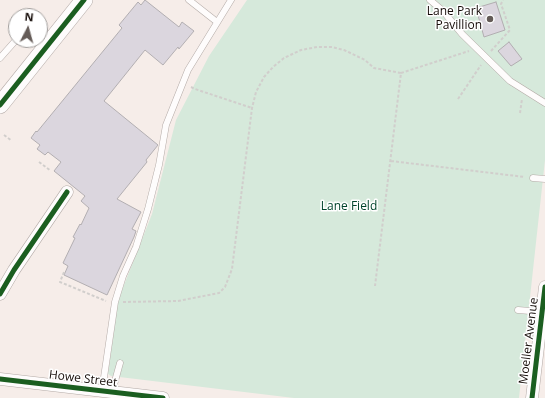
<!DOCTYPE html>
<style>
body{margin:0}
#map{position:relative;width:545px;height:398px;overflow:hidden;background:#f6ede9;font-family:"Open Sans",sans-serif}
canvas{display:block}
.north{position:absolute;left:8px;top:8px;width:40px;height:40px;box-sizing:border-box;background:#fff;border:1px solid #a19e9c;border-radius:50%;rotate:6deg;font-size:11px;font-weight:700;line-height:16px;text-align:center;color:#150c08}
.north::after{content:'';display:block;margin:auto;width:14px;height:18px;background:#645b57;clip-path:polygon(50% 0,100% 100%,50% 72%,0 100%)}
</style>
<div id="map">
<canvas width="545" height="398"></canvas>
<div class="north">N</div>
</div>
<script>
const ctx = document.querySelector('canvas').getContext('2d');
ctx.lineJoin = 'round';
function fillPath(path, color) {
  ctx.fillStyle = color;
  ctx.fill(path, 'evenodd');
}
function poly(rows) {
  const path = new Path2D();
  for (const r of rows) {
    path.moveTo(r[0], r[1]);
    for (let i = 2; i < r.length; i += 2) path.lineTo(r[i], r[i + 1]);
  }
  return path;
}
function trace(path, color, width, dash) {
  ctx.strokeStyle = color;
  ctx.lineWidth = width;
  ctx.lineCap = dash ? 'butt' : 'round';
  ctx.setLineDash(dash || []);
  ctx.stroke(path);
}
function drawText(font, color, halo, rows, align = 'center') {
  ctx.font = font + ' "Open Sans",sans-serif';
  ctx.lineWidth = 3;
  ctx.setLineDash([]);
  ctx.textBaseline = 'middle';
  ctx.strokeStyle = halo;
  ctx.fillStyle = color;
  for (const [text, x, y, turn = 0] of rows) {
    ctx.save();
    ctx.translate(x, y);
    ctx.rotate((+turn || 0) * Math.PI / 180);
    ctx.textAlign = isNaN(turn) ? turn : align;
    if (halo) ctx.strokeText(text, 0, 0);
    ctx.fillText(text, 0, 0);
    ctx.restore();
  }
}
fillPath(poly([
 [247,0,545,0,545,160,519,398,294,398,111,376,108,374,118,300,152,214,176,120,209,56]
]), '#d6e9db');
const building = poly([
 [145,0,179,27,182,22,194,31,179,49,178,47,163,65,145,50,104,101,158,145,146,160,147,162,117,199,141,212,132,229,136,231,134,237,107,295,64,275,68,266,63,263,75,238,73,237,80,224,81,225,89,208,81,201,85,196,54,171,61,162,48,152,45,155,37,149,40,145,31,138,36,131,37,132,122,28,119,25,138,2,141,5,145,0],
 [496,2,505,30,484,37,476,8,496,2],
 [509,42,522,59,511,66,498,51,509,42]
]);
fillPath(building, '#dbd6de');
trace(building, '#b2aeb1', 1);
const lane = poly([
 [189,0,217,22],
 [430,0,443,11,462,34,510,81,545,103],
 [0,58,16,40],
 [533,178,545,179],
 [518,310,542,312],
 [102,391,115,302,123,276,136,247,148,209,159,165,166,125,188,70,231,0],
 [112,392,120,363]
]);
const street = poly([
 [0,294,14,270,67,192],
 [0,379,163,398],
 [532,398,545,287]
]);
const secondary = poly([
 [0,105,84,0]
]);
trace(lane, '#b3aaa6', 7);
trace(street, '#b3aaa6', 13);
trace(secondary, '#b3aaa6', 18);
trace(poly([
 [491,51,510,30,501,4,503,0],
 [401,73,469,51],
 [191,87,195,89,252,108],
 [458,99,481,65],
 [520,113,522,99],
 [4,135,12,141],
 [391,161,525,177],
 [39,162,51,171],
 [64,272,60,282,106,301],
 [123,302,178,301,219,293,225,287,232,269,252,108,256,92,264,77,273,67,284,58,301,50,317,47,332,47,344,50,365,60,374,68,401,73,375,286]
]), '#d1cecc', 2, [3, 2]);
trace(lane, '#fefcfc', 6);
trace(street, '#fefcfc', 12);
trace(secondary, '#fefcfc', 17);
trace(poly([
 [0,105,84,0],
 [0,294,14,270,67,192],
 [0,379,163,398],
 [532,398,545,287]
]), '#1b5e20', 5);
for (const [x, y, r, color] of [
 [490,19,4,"#645b57"]
]) {
  const dot = new Path2D();
  dot.arc(x, y, r, 0, 2 * Math.PI);
  ctx.fillStyle = color;
  ctx.fill(dot);
  trace(dot, '#fff', 1.5);
}
drawText('12px', '#150c08', '#fff', [
 ["Lane Park",482,12],
 ["Pavillion",482,26]
], 'right');
drawText('12px', '#00442b', '#fff', [
 ["Lane Field",349,207]
]);
drawText('12px', '#150c08', '#fff', [
 ["Moeller Avenue",529,341,-83],
 ["Howe Street",83,379,7]
]);
</script>
